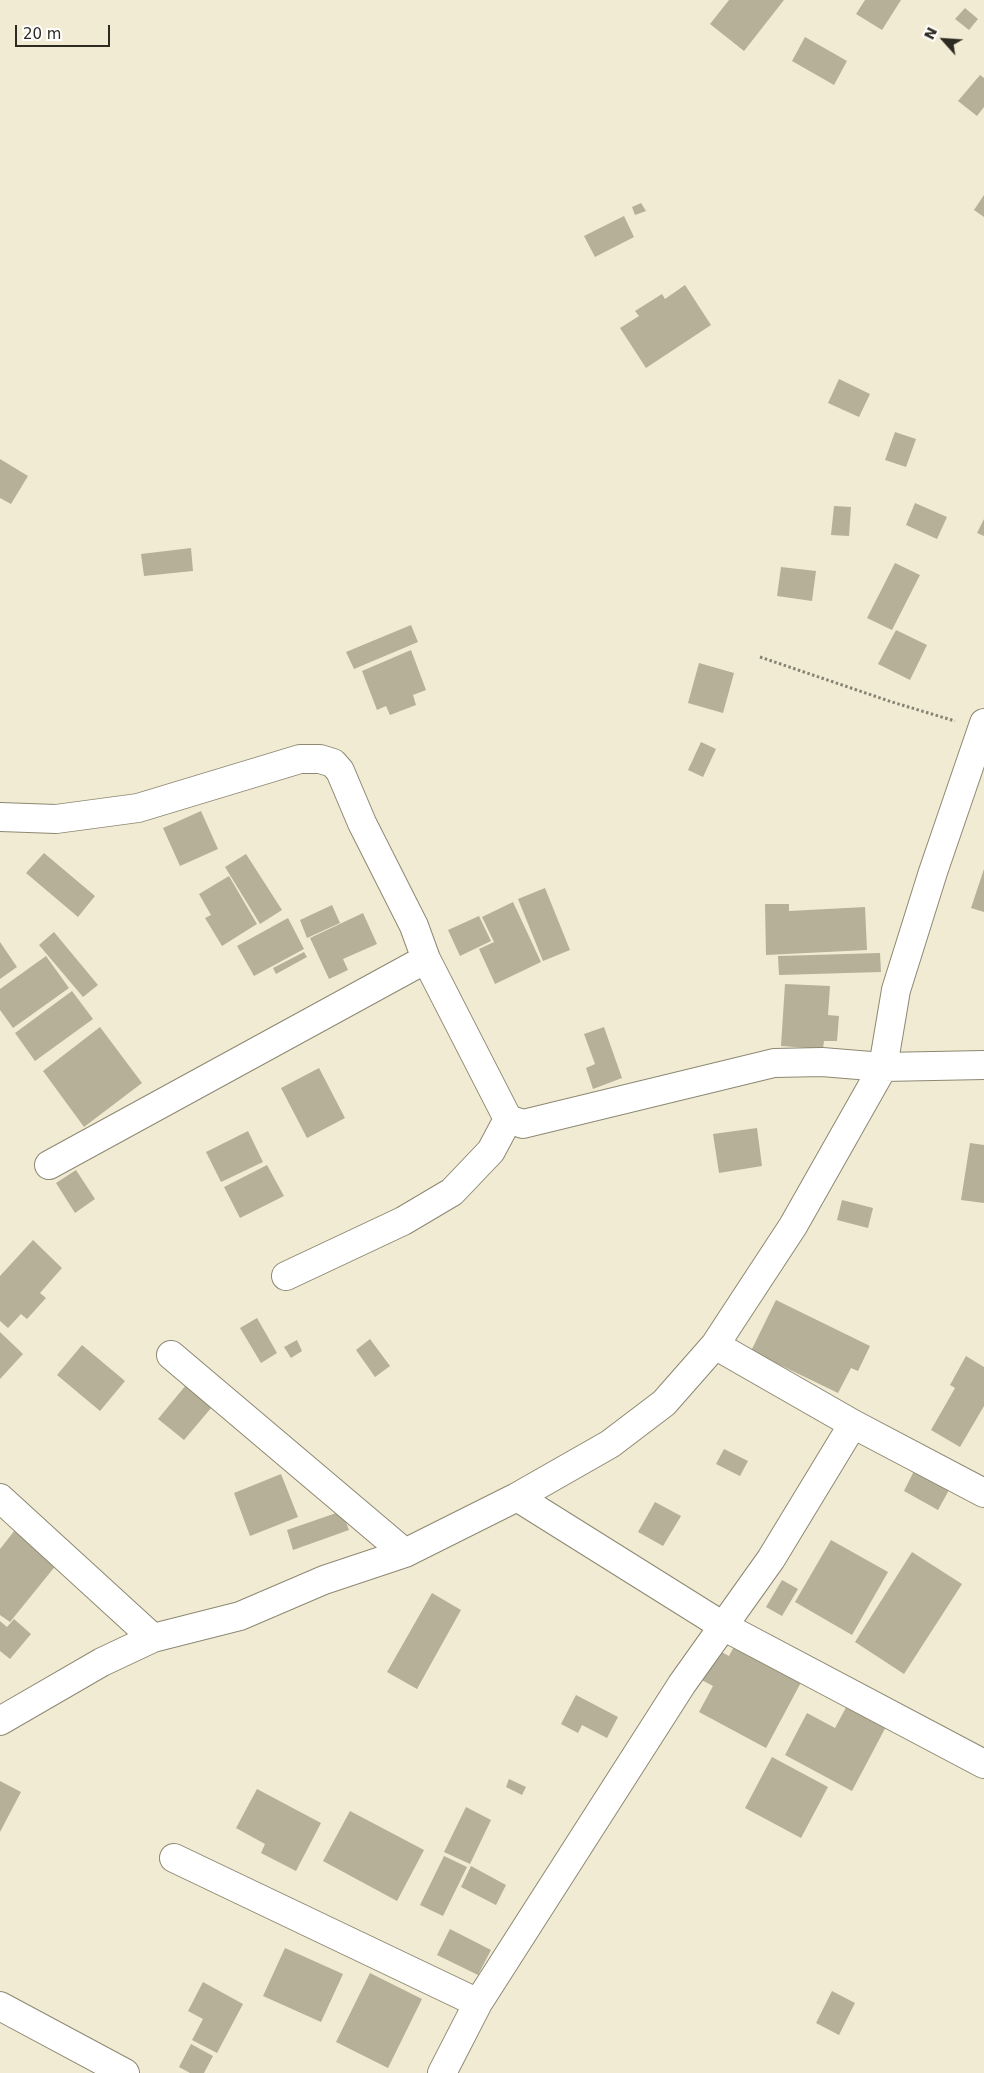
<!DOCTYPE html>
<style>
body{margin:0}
#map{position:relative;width:984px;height:2073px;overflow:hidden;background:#f1ebd3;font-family:"DejaVu Sans",sans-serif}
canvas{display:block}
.north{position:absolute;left:919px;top:15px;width:50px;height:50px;-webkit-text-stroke:4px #fff;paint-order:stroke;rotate:296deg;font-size:14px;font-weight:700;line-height:20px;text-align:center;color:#2d2b21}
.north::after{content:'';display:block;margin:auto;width:18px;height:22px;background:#2d2b21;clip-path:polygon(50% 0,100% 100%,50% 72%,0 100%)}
.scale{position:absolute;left:15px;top:25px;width:95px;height:22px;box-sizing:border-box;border:2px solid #2d2b21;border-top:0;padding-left:6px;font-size:15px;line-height:18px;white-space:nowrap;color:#2d2b21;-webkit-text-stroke:4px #fff;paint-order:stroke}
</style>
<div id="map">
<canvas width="984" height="2073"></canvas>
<div class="north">N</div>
<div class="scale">20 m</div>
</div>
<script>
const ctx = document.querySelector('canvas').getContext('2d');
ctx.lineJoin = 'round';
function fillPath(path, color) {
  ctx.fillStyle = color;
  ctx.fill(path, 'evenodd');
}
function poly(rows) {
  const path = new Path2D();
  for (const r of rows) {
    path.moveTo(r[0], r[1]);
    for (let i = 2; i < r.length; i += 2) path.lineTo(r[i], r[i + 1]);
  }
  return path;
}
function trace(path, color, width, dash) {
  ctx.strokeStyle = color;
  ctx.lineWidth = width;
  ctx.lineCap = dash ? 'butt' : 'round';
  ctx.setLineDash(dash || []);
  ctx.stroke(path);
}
fillPath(poly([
 [729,0,784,0,744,51,710,24],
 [865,0,901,0,882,30,856,14],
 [965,8,978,19,969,30,955,19],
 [805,37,847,61,834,85,792,61],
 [980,75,984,78,984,107,977,116,958,101],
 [984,195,984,217,974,210],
 [641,203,646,211,635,215,632,207],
 [624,216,634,237,595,257,584,236],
 [685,285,711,325,646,368,620,328,639,316,635,311,662,294,665,299],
 [839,379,870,394,859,417,828,403],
 [895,432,916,439,906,467,885,460],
 [0,459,28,476,11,504,0,498],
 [915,503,947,517,937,539,906,525],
 [834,506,851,507,849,536,831,535],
 [984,519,984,536,977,533],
 [191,548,193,571,144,576,141,554],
 [895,563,920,575,892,630,867,618],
 [781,567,816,571,812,601,777,596],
 [411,625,418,642,354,669,346,652],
 [896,630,927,645,910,680,878,664],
 [411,650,426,690,413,695,416,705,390,715,386,706,377,710,362,671],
 [699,663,734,673,723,713,688,703],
 [701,742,716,749,703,777,688,770],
 [201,811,218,849,180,866,163,828],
 [44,853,95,896,78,917,26,873],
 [246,854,282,910,260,924,225,867],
 [984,869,984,912,971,908],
 [229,876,257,924,222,946,205,918,211,915,199,894],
 [545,888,570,950,543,961,518,899],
 [513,902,541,962,495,984,479,949,494,942,482,917],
 [765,904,789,904,789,911,865,907,867,950,766,955],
 [332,905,340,923,307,938,300,920],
 [363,913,377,944,343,959,348,970,329,979,310,938],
 [479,916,491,941,460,956,448,930],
 [288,918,304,949,254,976,237,946],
 [54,932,98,985,83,997,39,945],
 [0,942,17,967,0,979],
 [304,952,307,957,276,974,273,968],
 [880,953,881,972,779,975,778,956],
 [46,956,69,988,13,1028,0,1010,0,989],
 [785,984,830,986,828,1015,839,1016,837,1041,824,1041,823,1049,781,1046],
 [72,991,93,1019,35,1061,15,1033],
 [100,1027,142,1083,84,1127,43,1071],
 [604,1027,622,1078,593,1089,586,1068,595,1064,584,1034],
 [319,1068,345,1118,307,1138,281,1088],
 [757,1128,762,1166,719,1173,713,1134],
 [248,1131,263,1162,221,1182,206,1152],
 [970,1143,984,1145,984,1203,961,1200],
 [267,1165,284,1196,240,1218,224,1187],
 [76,1170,95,1199,75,1213,56,1183],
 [842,1200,873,1208,868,1228,837,1220],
 [33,1240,62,1268,40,1293,46,1298,27,1319,21,1314,8,1328,0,1321,0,1276],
 [776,1300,870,1346,858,1371,851,1368,838,1393,751,1351],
 [257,1318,277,1353,261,1363,240,1328],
 [0,1332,23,1354,0,1379],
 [370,1339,390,1366,375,1377,356,1350],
 [297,1340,302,1351,291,1358,284,1347],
 [82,1345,125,1381,100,1411,57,1375],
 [966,1356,984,1367,984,1406,960,1447,931,1430,955,1388,950,1385],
 [186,1385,212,1407,184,1440,158,1419],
 [724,1449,748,1461,740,1476,716,1464],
 [914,1471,949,1490,938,1510,904,1491],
 [281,1474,298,1517,250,1536,234,1493],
 [655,1502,681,1516,663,1546,638,1532],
 [342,1511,349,1530,293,1550,287,1530],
 [15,1530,57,1564,10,1622,0,1615,0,1549],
 [831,1540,888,1572,852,1635,795,1602],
 [912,1552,962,1584,904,1674,855,1642],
 [782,1580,798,1589,782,1616,766,1607],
 [432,1593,461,1610,417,1689,387,1672],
 [14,1619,31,1634,10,1659,0,1651,0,1621,7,1627],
 [739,1637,806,1673,766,1748,699,1712,713,1686,698,1678,714,1648,729,1656],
 [576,1695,618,1717,607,1738,582,1725,578,1733,561,1724],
 [850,1700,889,1721,852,1791,785,1755,807,1713,835,1728],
 [772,1757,828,1787,801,1838,745,1808],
 [509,1779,526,1787,522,1795,506,1787],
 [0,1781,21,1792,0,1832],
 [257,1789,321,1823,296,1871,261,1853,265,1844,236,1828],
 [466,1807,491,1820,470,1864,444,1852],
 [350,1811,424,1850,397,1901,323,1861],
 [444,1856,467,1867,443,1916,420,1905],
 [471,1866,506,1885,496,1905,461,1887],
 [450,1929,491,1950,478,1975,437,1955],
 [285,1948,343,1974,321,2022,263,1996],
 [370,1973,422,1999,388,2068,336,2042],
 [203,1982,243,2004,217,2053,192,2040,203,2019,188,2011],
 [832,1991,855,2003,839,2035,816,2023],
 [191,2044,213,2056,204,2073,190,2073,179,2067]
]), '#b6b099');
const minor = poly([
 [0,817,56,819,138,808,300,759,320,759,333,763,340,771,362,823,414,926,426,959,508,1119,523,1124,774,1063,822,1062,883,1067,984,1065],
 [49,1165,426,959],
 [286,1276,403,1221,452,1192,491,1151,508,1119],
 [715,1345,853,1424,984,1493],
 [171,1355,405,1553],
 [517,1497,723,1626,984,1764],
 [0,1498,153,1638],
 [0,1721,102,1662,153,1638,240,1616,324,1580,405,1553,517,1497,610,1444,664,1403,715,1345,793,1226,883,1067,896,990,933,872,984,723],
 [174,1858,478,2003],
 [0,2006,125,2073],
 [442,2073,478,2003,682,1684,771,1559,853,1424]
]);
trace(minor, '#8d8872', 30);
trace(poly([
 [760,657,892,702,955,721]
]), '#878373', 3, [2.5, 2.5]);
trace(minor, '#fff', 28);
</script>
